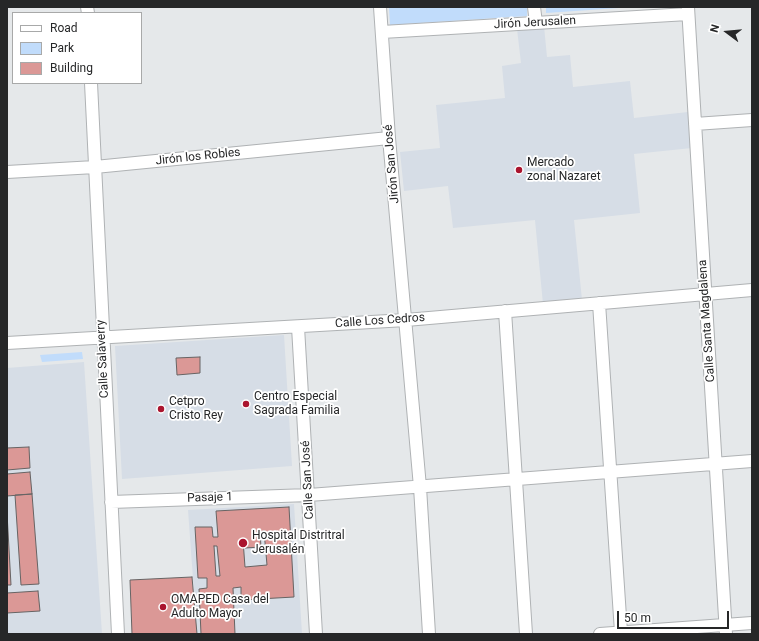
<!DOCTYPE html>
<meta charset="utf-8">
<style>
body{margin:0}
#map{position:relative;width:759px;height:641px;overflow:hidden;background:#e5e8ea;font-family:Roboto,sans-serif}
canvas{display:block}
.frame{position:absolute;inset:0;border:8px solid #262728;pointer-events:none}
.legend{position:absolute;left:12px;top:12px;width:130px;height:72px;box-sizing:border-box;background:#fff;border:1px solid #a8a9a9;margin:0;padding:5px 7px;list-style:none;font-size:12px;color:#262728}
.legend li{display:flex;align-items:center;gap:8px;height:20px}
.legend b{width:20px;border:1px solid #a8a9a9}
.north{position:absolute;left:707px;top:12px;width:40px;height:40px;-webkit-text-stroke:3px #fff;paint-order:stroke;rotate:286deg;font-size:11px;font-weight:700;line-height:16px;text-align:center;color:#262728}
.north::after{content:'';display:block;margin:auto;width:14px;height:18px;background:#262728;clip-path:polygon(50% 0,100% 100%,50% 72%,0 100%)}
.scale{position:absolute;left:617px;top:611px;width:112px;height:18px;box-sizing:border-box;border:2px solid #262728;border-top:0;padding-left:5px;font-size:12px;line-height:14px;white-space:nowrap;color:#262728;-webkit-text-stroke:3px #fff;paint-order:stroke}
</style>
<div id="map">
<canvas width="759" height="641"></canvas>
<div class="frame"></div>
<ul class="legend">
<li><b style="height:5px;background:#fff"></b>Road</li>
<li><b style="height:11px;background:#c1dcfb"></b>Park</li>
<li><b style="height:11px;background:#db9896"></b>Building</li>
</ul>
<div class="north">N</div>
<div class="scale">50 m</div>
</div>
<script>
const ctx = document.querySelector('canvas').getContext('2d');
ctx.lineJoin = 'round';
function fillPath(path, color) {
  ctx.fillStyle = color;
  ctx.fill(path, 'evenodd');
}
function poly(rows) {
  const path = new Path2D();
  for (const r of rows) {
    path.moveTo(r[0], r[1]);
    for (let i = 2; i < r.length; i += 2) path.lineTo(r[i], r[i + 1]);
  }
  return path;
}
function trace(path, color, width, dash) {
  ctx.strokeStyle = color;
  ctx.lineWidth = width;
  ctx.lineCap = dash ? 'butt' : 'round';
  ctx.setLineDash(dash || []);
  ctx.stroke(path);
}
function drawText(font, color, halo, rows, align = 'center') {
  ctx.font = font + ' Roboto,sans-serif';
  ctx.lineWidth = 3.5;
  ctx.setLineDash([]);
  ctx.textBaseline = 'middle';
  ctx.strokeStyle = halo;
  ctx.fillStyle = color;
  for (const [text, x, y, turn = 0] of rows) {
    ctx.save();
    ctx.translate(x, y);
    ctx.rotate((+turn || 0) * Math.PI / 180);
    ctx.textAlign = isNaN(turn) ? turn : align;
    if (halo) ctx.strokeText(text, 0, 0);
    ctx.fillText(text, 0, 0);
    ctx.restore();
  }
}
fillPath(poly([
 [544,26,547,57,570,55,573,87,630,81,634,118,688,112,692,148,634,154,640,213,574,220,582,300,543,304,535,220,453,228,448,186,404,191,400,152,440,148,436,105,505,98,502,66,521,63,517,29],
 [284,335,292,466,122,479,115,346],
 [84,362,102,634,7,634,7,368],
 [294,504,302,634,197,634,188,510]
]), '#d6dde6');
fillPath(poly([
 [389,7,527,7,527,16,390,25],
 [546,7,633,7,546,13],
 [82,352,83,359,42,362,40,355]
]), '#c1dcfb');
const building = poly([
 [200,357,200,373,177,375,176,358,200,357],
 [29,447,30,468,7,470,7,448,29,447],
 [30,472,32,494,7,496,7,474,30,472],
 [32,494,39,584,21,585,15,495,32,494],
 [289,507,294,597,241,600,241,587,233,588,235,634,201,634,199,589,207,588,207,578,198,578,195,527,212,527,213,537,218,537,216,511,289,507],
 [264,531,267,565,245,567,243,540,245,539,245,548,261,547,260,532,264,531],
 [214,546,217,546,220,576,216,576,214,546],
 [7,513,11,585,7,585,7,513],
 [192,577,197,634,132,634,130,580,192,577],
 [38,591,40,611,7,613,7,593,38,591]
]);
fillPath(building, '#db9896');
trace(building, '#676464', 1);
const street = poly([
 [87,7,88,13],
 [380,7,389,138,420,487,429,634],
 [534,7,536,23],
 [688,7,726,634],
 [382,32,688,14],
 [91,83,118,634],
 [695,124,752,120],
 [7,172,95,167,389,138],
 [599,303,621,632],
 [505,311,526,634],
 [298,327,316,634],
 [7,343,406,320,752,290],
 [111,502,309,495,752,461],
 [600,634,752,623]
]);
trace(street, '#afb2b4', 14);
trace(street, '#fff', 12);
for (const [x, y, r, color] of [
 [519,170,4,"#aa142e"],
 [246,404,4,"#aa142e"],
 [161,409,4,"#aa142e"],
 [243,543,5,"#aa142e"],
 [163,607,4,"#aa142e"]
]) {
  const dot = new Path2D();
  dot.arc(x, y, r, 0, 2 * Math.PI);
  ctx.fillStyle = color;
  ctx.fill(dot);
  trace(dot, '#fff', 1.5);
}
drawText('12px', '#262728', '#fff', [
 ["Jirón Jerusalen",535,23,-3],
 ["Jirón los Robles",198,157,-6],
 ["Jirón San José",392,164,-95],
 ["Calle Los Cedros",380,321,-4],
 ["Calle Santa Magdalena",707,321,-94],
 ["Calle Salaverry",103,359,-93],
 ["Calle San José",308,480,-93],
 ["Pasaje 1",210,498,-2]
]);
drawText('12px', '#262728', '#fff', [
 ["Mercado",527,163],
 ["zonal Nazaret",527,177],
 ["Centro Especial",254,397],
 ["Sagrada Familia",254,411],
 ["Cetpro",169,402],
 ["Cristo Rey",169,416],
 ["Hospital Distritral",252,536],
 ["Jerusalén",252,550],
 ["OMAPED Casa del",171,600],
 ["Adulto Mayor",171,614]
], 'left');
</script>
